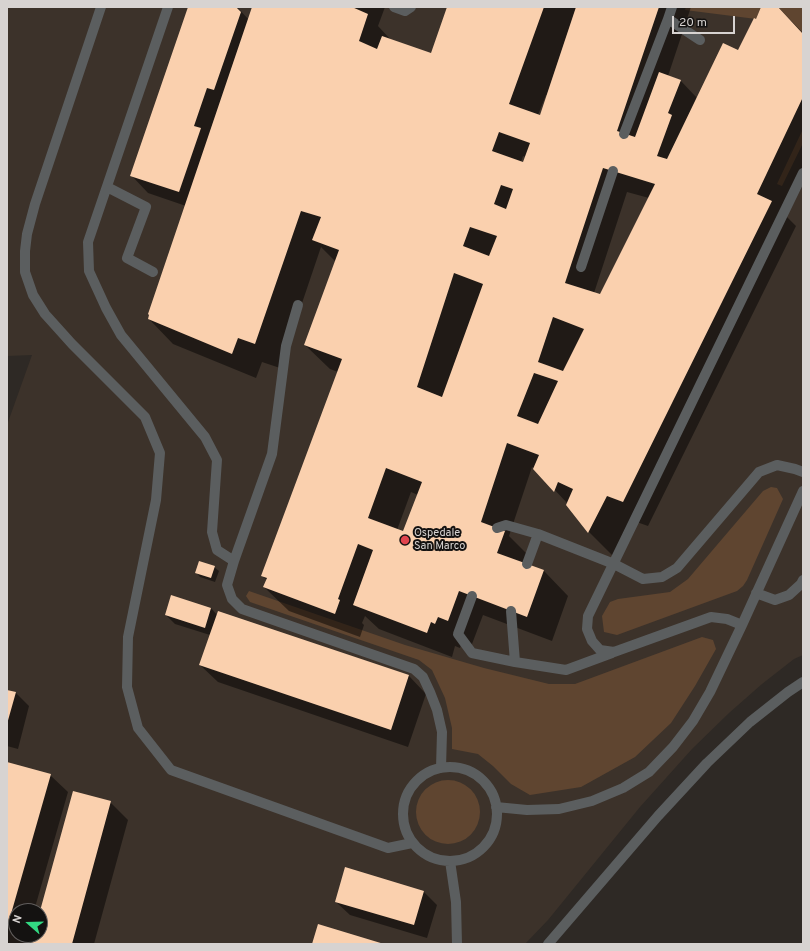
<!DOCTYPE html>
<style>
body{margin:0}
#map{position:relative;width:810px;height:951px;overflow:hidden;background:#2e2925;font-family:Overpass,sans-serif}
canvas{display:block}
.frame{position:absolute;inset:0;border:8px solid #d7d3d1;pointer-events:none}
.north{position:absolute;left:8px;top:903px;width:40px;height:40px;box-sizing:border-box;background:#141211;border:1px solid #625f5e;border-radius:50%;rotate:290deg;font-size:11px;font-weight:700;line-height:16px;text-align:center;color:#d7d3d1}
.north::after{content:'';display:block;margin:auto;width:14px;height:18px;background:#32d882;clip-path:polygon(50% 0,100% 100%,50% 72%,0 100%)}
.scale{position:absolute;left:672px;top:16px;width:63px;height:18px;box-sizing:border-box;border:2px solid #d7d3d1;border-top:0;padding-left:5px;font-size:12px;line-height:14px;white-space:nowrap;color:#d7d3d1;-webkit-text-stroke:3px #141211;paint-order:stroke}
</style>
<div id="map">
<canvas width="810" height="951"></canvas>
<div class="frame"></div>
<div class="north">N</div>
<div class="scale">20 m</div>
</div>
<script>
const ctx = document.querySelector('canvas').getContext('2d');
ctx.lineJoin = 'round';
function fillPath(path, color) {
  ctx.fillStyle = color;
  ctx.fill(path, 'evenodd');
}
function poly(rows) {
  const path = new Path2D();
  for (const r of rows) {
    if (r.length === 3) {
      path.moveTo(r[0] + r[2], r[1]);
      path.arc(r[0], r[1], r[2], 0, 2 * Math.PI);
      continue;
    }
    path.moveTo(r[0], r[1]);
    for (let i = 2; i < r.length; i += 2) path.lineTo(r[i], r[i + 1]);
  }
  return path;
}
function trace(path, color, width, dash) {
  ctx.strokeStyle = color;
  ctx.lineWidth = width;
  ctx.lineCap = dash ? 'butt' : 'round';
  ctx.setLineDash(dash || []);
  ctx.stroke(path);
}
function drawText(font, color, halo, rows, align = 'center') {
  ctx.font = font + ' Overpass,sans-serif';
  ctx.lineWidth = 4;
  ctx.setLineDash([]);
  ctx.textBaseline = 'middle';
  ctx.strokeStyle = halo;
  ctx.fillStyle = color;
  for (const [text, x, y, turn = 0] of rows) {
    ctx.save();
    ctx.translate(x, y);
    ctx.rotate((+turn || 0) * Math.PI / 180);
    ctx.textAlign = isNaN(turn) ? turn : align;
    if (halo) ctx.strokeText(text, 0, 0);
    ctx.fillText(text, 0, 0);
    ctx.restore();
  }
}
fillPath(poly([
 [7,7,803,7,803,655,794,659,762,684,729,713,692,749,640,807,548,920,525,944,7,944,7,425,32,355,7,356],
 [16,911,40,911,40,935,16,935]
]), '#3c322a');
fillPath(poly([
 [686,7,761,7,756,19,685,10],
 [778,7,803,7,803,34],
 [803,129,803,143,782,186,777,184],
 [771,487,777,488,783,499,747,580,743,586,737,591,617,635,604,632,602,616,610,602,618,599,670,592,688,579,763,491],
 [249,591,405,645,484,668,549,684,575,684,702,637,713,640,716,649,695,686,671,723,635,757,581,787,530,795,511,784,493,766,478,754,452,749,452,728,445,698,432,670,419,660,250,602,246,596],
 [448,812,32]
]), '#5f4530');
fillPath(poly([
 [189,7,237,7,249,20,253,7,385,7,378,26,391,40,431,54,448,7,691,7,668,76,680,80,697,98,738,51,757,20,763,7,778,7,803,33,803,173,784,214,796,226,648,526,631,520,613,556,589,532,568,504,534,468,532,467,509,536,529,556,526,565,544,571,568,596,552,641,483,615,472,644,462,641,460,648,455,646,452,657,379,629,365,616,362,623,364,625,360,637,289,611,264,587,267,580,262,576,338,372,330,369,305,345,336,262,321,247,280,368,262,362,256,378,173,344,149,319,186,206,148,193,131,175],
 [546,95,547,95,540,116,538,115],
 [523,156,526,157,524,163,521,162],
 [627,192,649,198,601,295,594,293],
 [411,492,418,495,404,533,397,530],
 [214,567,219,571,215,582,200,577,196,572],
 [211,608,217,615,409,676,426,694,408,747,218,682,200,665,210,635,175,624,166,615],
 [7,691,16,693,29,706,18,749,7,746],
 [7,763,50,775,68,792,34,911,16,911,16,935,28,935,25,944,7,944],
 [110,802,128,820,94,944,32,944,34,935,40,935,40,915],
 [423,891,437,905,427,938,350,915,336,902]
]), '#0007');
fillPath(poly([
 [188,7,236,7,241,12,214,90,207,88,194,126,201,128,179,192,130,176],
 [252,7,352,7,368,14,359,41,377,49,382,36,431,53,447,7,544,7,509,104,540,115,576,7,659,7,617,131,635,137,659,72,681,80,668,113,672,115,657,156,667,159,723,43,738,50,754,18,756,19,761,7,778,7,803,34,803,97,757,194,772,201,623,502,607,496,588,533,566,505,573,489,558,482,554,492,533,469,539,455,507,443,481,522,505,531,497,553,544,570,527,617,459,591,448,621,438,617,435,624,431,622,427,633,353,605,373,550,358,544,338,599,340,600,335,614,263,587,267,578,261,576,342,359,304,345,339,250,312,240,321,217,301,211,255,344,238,338,232,354,148,319,149,315,148,314],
 [499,132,530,143,523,162,492,151],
 [603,168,655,184,600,294,565,283],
 [501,185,513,189,506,209,494,204],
 [470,227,497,236,489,256,463,246],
 [454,273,483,284,442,397,417,387],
 [553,317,584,329,563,371,538,362],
 [534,373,558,381,538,424,517,416],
 [386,468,422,482,403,531,368,518],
 [199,561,215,566,211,578,195,573],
 [171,595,211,608,205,628,165,615],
 [218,611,409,675,391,730,199,665],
 [7,690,16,692,7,724],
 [7,762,51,774,7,928],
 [73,791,111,801,72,944,31,944,33,935,40,935,40,911],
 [345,867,424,891,414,925,335,902],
 [318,924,384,944,312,944]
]), '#fad0ae');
trace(poly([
 [101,7,35,204,27,234,25,251,25,272,33,295,45,314,72,344,145,417,160,453,156,500,128,637,127,687,138,728,171,770,388,848,412,843],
 [168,7,88,242,89,271,106,308,121,335,205,437,217,460,212,532,217,550,234,561,227,585,232,599,242,609,414,669,423,677,430,692,437,710,442,732,441,768],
 [394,7,405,11,411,7],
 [672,7,668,19,700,40],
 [624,134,668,19],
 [107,187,146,207,127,258,153,272],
 [581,267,613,171],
 [497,528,506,525,538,534],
 [234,561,272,454,286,346,298,305],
 [527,564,538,534,614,564,643,579,662,577,677,568,759,472,777,465,795,469,803,472],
 [756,593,775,600,789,595,801,584,803,580],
 [472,596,458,634,472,653,515,662],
 [511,611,515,662,566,670,612,653],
 [742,625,727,619,711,617,614,652,600,650,592,641,587,629,588,616,803,173],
 [450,814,47],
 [496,807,527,810,559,809,592,801,623,788,649,772,673,747,693,721,710,692,742,625,803,491],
 [450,861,456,902,457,944]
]), '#5b5e5f', 10);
trace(poly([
 [548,944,658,816,707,763,750,722,788,692,803,682]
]), '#5b5e5f', 10);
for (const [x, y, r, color] of [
 [405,540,5,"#e0444e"]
]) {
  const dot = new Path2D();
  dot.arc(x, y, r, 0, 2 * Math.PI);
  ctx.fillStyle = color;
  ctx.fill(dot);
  trace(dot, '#141211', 1.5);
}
drawText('11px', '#d7d3d1', '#141211', [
 ["Ospedale",414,534],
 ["San Marco",414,547]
], 'left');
</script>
